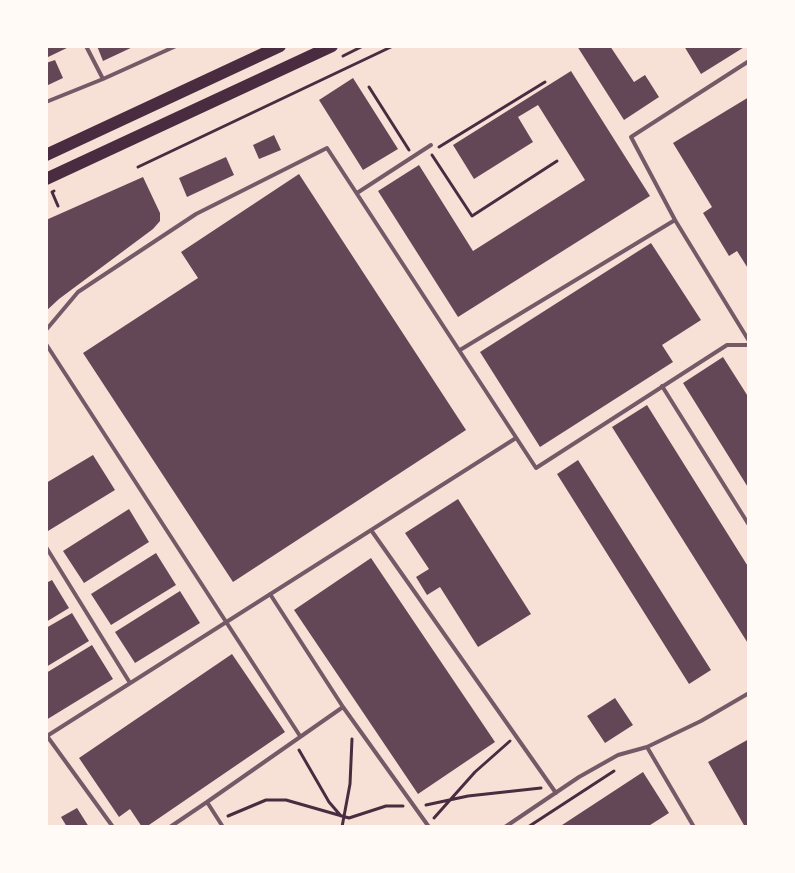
<!DOCTYPE html>
<style>
body{margin:0}
#map{position:relative;width:795px;height:873px;overflow:hidden;background:#f7e1d7;font-family:"IBM Plex Sans",sans-serif}
canvas{display:block}
.frame{position:absolute;inset:0;border:48px solid #fffaf5;pointer-events:none}
</style>
<div id="map">
<canvas width="795" height="873"></canvas>
<div class="frame"></div>
</div>
<script>
const ctx = document.querySelector('canvas').getContext('2d');
ctx.lineJoin = 'round';
function fillPath(path, color) {
  ctx.fillStyle = color;
  ctx.fill(path, 'evenodd');
}
function poly(rows) {
  const path = new Path2D();
  for (const r of rows) {
    path.moveTo(r[0], r[1]);
    for (let i = 2; i < r.length; i += 2) path.lineTo(r[i], r[i + 1]);
  }
  return path;
}
function trace(path, color, width, dash) {
  ctx.strokeStyle = color;
  ctx.lineWidth = width;
  ctx.lineCap = dash ? 'butt' : 'round';
  ctx.setLineDash(dash || []);
  ctx.stroke(path);
}
fillPath(poly([
 [46,46,71,46,46,58],
 [97,46,135,46,103,61],
 [577,46,610,46,634,82,645,75,659,97,624,120],
 [684,46,746,46,701,74],
 [55,60,63,78,46,86,46,63],
 [571,71,650,196,458,317,378,191,419,165,473,251,585,180,538,105,518,117,533,142,474,179,453,145],
 [353,78,398,149,363,170,319,100],
 [749,97,749,270,737,251,729,256,703,213,712,207,673,143],
 [274,135,281,150,259,159,253,145],
 [226,157,234,175,187,197,179,178],
 [299,174,466,430,233,582,83,353,198,278,181,252],
 [143,177,160,213,160,221,153,229,59,299,46,311,46,220],
 [651,243,701,320,662,345,673,362,540,447,480,352],
 [723,357,749,398,749,489,683,383],
 [647,405,749,568,749,645,612,427],
 [93,455,115,490,48,531,46,527,46,483],
 [578,460,711,670,689,684,557,474],
 [458,499,531,614,478,647,440,587,427,595,416,577,429,569,405,533],
 [129,509,149,542,84,583,63,551],
 [156,553,176,585,111,625,91,594],
 [371,558,495,742,418,794,294,610],
 [52,580,69,608,46,622,46,583],
 [180,591,200,623,135,663,115,632],
 [72,613,89,641,46,667,46,628],
 [92,645,113,679,46,720,46,673],
 [232,654,285,732,146,827,142,827,130,809,119,817,79,758],
 [615,698,633,725,605,743,587,716],
 [749,739,749,827,745,827,708,762],
 [643,772,669,813,647,827,559,827],
 [77,808,89,827,67,827,61,817]
]), '#644757');
trace(poly([
 [343,56,363,46],
 [369,87,409,150],
 [439,147,545,82],
 [432,155,472,216,557,161],
 [138,167,393,46],
 [54,191,52,192,58,206],
 [299,750,329,802,341,816],
 [426,805,468,796,541,788],
 [228,816,266,800,286,800,349,818,386,806,403,806],
 [434,818,475,772,510,741],
 [342,827,350,784,352,739],
 [528,827,614,771]
]), '#4a2c40', 3);
trace(poly([
 [103,79,176,46],
 [46,102,103,79,86,46],
 [357,193,431,145],
 [675,220,631,137,749,61],
 [46,330,78,292,196,214,327,148,536,468,727,345,749,345],
 [46,344,300,736],
 [460,350,675,220,749,341],
 [662,386,749,525],
 [371,530,556,793],
 [46,547,130,683],
 [270,594,343,707],
 [647,747,701,721,749,693],
 [207,802,343,707,429,827],
 [113,827,47,736,516,438],
 [170,827,207,802,223,827],
 [505,827,579,777,618,755,647,747,694,827]
]), '#755966', 4);
trace(poly([
 [46,155,280,46],
 [46,179,332,46]
]), '#4a2c40', 12);
</script>
